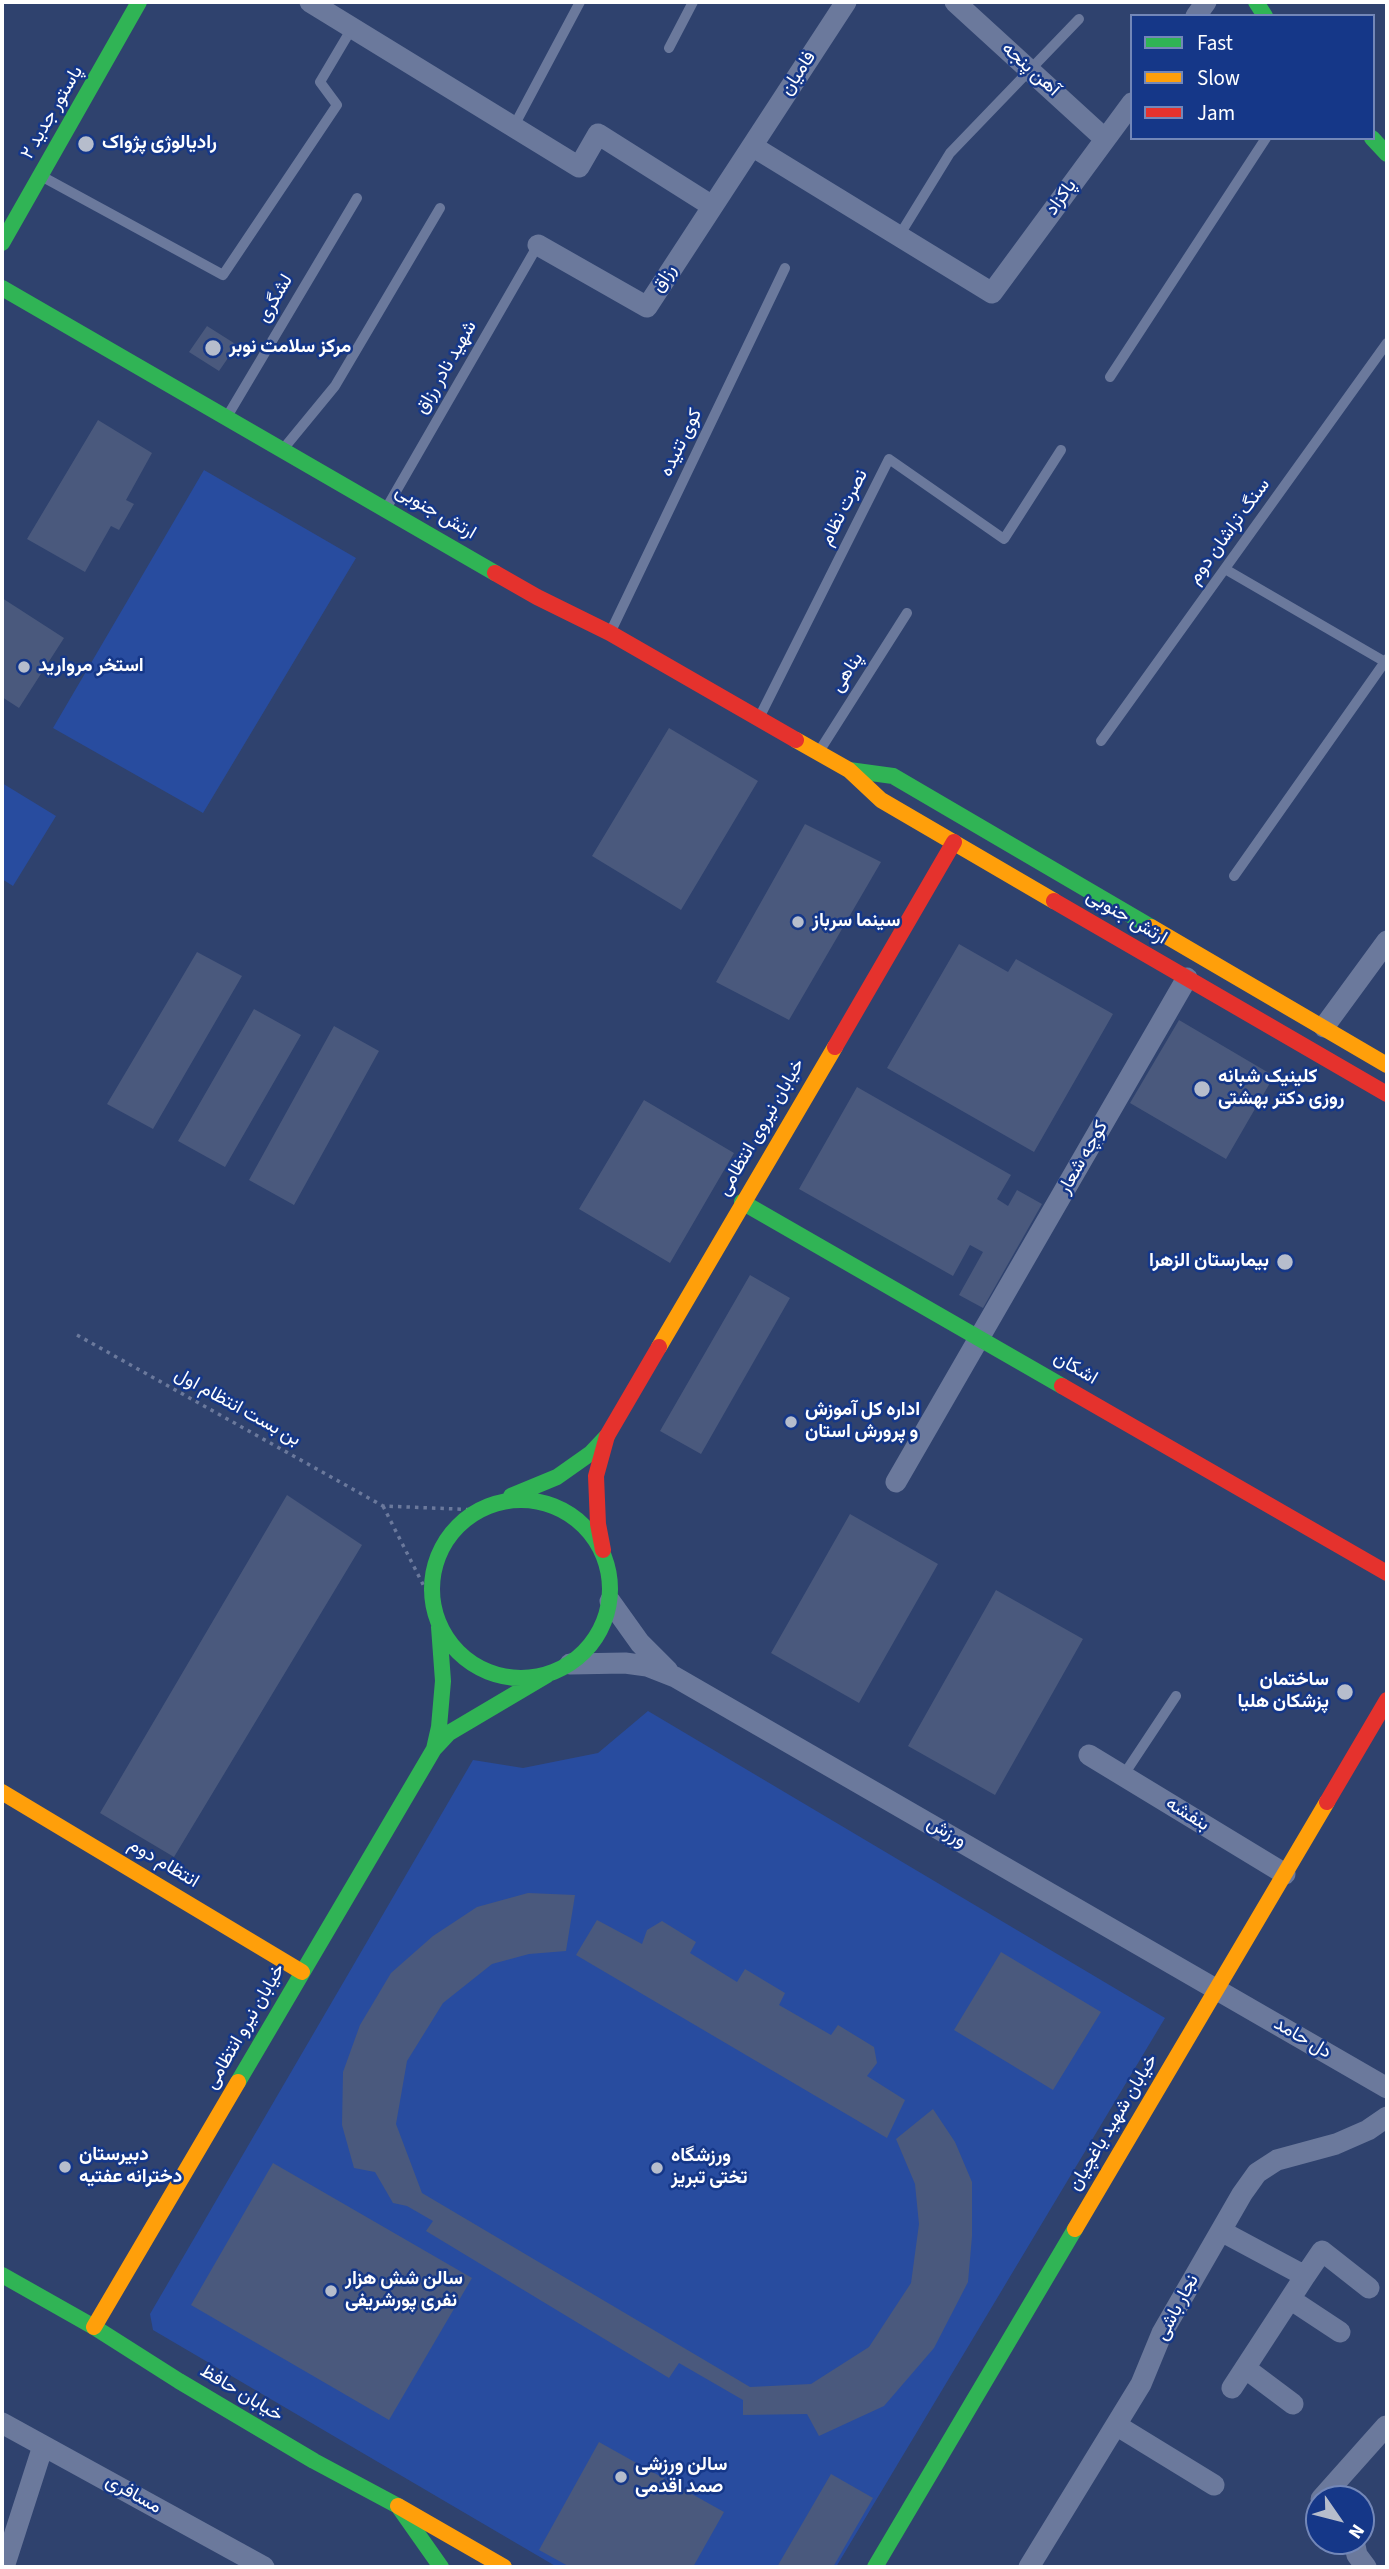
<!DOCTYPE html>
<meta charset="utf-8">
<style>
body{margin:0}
#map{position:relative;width:1389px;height:2569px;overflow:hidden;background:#2f426e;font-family:"Source Sans 3",sans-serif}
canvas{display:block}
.frame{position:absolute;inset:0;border:4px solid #fff;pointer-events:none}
.legend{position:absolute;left:1130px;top:14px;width:245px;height:126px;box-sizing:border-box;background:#153788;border:2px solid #7387b8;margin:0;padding:9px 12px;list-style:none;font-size:21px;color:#fff}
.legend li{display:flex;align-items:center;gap:14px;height:35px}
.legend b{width:35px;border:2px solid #7387b8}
.north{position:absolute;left:1305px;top:2485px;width:70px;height:70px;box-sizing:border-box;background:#153788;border:2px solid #7387b8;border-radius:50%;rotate:125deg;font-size:19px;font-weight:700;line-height:28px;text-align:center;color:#fff}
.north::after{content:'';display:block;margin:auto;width:24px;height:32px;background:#b6bdcc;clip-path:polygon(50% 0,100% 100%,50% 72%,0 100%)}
</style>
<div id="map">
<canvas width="1389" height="2569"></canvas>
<div class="frame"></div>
<ul class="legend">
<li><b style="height:9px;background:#30b455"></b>Fast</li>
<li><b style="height:9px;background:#ff9f0a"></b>Slow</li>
<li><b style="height:9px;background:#e5322d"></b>Jam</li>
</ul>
<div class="north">N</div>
</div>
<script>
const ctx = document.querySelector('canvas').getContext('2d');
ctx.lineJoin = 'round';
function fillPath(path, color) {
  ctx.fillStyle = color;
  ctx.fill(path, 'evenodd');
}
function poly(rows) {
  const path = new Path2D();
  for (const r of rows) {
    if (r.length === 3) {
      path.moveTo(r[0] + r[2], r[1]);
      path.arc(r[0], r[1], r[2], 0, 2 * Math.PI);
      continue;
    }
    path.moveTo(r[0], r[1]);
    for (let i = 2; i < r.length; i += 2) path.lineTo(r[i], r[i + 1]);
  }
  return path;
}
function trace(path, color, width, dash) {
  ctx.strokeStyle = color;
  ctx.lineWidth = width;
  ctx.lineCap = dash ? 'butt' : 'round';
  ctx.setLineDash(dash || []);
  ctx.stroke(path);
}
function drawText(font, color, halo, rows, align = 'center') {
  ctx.font = font + ' "Source Sans 3",Vazirmatn,sans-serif';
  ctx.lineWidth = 5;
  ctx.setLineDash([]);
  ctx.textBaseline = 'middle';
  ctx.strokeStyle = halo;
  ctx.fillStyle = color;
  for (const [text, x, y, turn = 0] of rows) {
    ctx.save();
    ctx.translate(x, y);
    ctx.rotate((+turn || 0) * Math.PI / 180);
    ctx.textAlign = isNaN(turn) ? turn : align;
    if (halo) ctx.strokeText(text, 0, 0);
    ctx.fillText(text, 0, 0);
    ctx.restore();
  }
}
fillPath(poly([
 [204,470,356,558,203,813,53,728],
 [2,783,56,816,13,886,2,879],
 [648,1711,1165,2018,836,2567,557,2567,153,2330,150,2314,473,1760,523,1768,598,1753]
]), '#284c9f');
fillPath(poly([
 [207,326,237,345,219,371,189,352],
 [98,420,152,453,126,500,134,504,119,530,111,526,85,572,27,539],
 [2,598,64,638,19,708,2,697],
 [669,728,758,781,681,910,592,856],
 [805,824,881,862,789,1020,716,982],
 [959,944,1008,972,1016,959,1113,1014,1034,1152,887,1068],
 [197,952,242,976,153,1129,107,1104],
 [254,1009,301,1035,225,1167,178,1141],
 [1179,1020,1274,1076,1226,1159,1130,1103],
 [334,1026,379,1051,294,1205,249,1180],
 [857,1087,1011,1175,997,1199,1008,1206,1017,1190,1042,1204,983,1308,959,1295,983,1252,970,1245,953,1276,799,1189],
 [644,1100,734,1153,670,1263,579,1209],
 [750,1275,790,1298,701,1454,660,1431],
 [287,1495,362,1545,174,1857,100,1813],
 [850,1514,938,1564,859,1703,771,1653],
 [996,1590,1083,1639,995,1795,908,1746],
 [528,1893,575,1895,566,1951,529,1954,492,1964,443,2003,407,2061,396,2124,422,2193,750,2387,811,2384,869,2347,911,2283,919,2224,915,2184,896,2139,933,2109,955,2142,972,2182,972,2236,968,2282,934,2348,884,2406,819,2436,807,2414,743,2415,743,2400,679,2363,669,2378,426,2231,433,2221,407,2206,393,2203,375,2172,354,2168,342,2125,343,2072,360,2025,391,1973,433,1936,477,1907],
 [597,1920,642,1944,647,1930,662,1921,696,1942,690,1953,737,1982,745,1969,785,1993,779,2005,831,2035,838,2025,874,2047,877,2063,867,2076,905,2100,887,2138,576,1955],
 [1001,1952,1101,2012,1053,2090,954,2030],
 [273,2163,472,2278,389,2420,191,2305],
 [599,2442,724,2512,693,2567,570,2567,539,2550],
 [831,2474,873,2498,833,2567,777,2567]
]), '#4a597d');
trace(poly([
 [77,1335,383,1506,480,1510],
 [383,1506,432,1602]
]), '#6b799c', 3.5, [3.5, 5]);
trace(poly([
 [669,48,693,2],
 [514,126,580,2],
 [43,177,223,275,337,105,320,82,352,28],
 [899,236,950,153,1079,19],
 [1110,377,1266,138],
 [228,415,357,198],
 [284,448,335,386,440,208],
 [387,507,538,245],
 [1225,569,1387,663],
 [611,631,785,268],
 [760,716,889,459,1004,539,1061,450],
 [1101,741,1387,343],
 [820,750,907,613],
 [1234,876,1387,659],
 [1123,1776,1176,1696]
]), '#6b799c', 10);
trace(poly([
 [310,2,579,167,598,134,712,206],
 [955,2,1105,139],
 [1196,16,1206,2],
 [752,146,992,293,1132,103],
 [538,245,647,307,846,2],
 [1324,1027,1387,941],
 [896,1482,1187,978],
 [610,1601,640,1643,668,1671],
 [570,1664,625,1663,647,1666,675,1677,1387,2088],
 [1089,1755,1285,1874],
 [1221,2231,1305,2276,1232,2388],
 [1305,2276,1322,2251,1369,2288],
 [1290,2299,1340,2332],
 [1245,2368,1293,2404],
 [2,2423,264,2567],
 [1116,2425,1214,2485],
 [1321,2499,1386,2426],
 [1354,2541,1357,2555,1366,2567],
 [4,2567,43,2446],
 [1029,2567,1141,2384,1162,2333,1242,2194,1257,2173,1277,2160,1336,2144,1368,2130,1387,2117]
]), '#6b799c', 21);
trace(poly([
 [1256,2,1265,16],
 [1372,138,1387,154],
 [2,243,139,2],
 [2,288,495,573],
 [849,770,893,776,1151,927],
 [742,1202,1062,1386],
 [511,1496,557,1477,591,1453,607,1436],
 [521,1589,89],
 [434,1749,439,1727,443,1681,439,1627],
 [238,2082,434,1749,449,1733,547,1675],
 [2,2275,94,2327,179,2381,314,2461,398,2506,441,2567],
 [875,2567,1075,2229]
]), '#30b455', 16);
trace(poly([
 [796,740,849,770,881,800,1054,901],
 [1151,927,1387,1065],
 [659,1347,835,1047],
 [2,1792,302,1972],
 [1075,2229,1327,1802],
 [94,2327,238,2082],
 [398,2506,504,2567]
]), '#ff9f0a', 16);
trace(poly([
 [495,573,537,597,610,633,796,740],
 [1054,901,1387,1094],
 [835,1047,954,842],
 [1062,1386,1387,1573],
 [603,1550,598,1524,596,1476,607,1436,659,1347],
 [1327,1802,1387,1700]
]), '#e5322d', 16);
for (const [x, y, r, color] of [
 [86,144,9,"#b6bdcc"],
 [213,348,9,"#b6bdcc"],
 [24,667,7,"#b6bdcc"],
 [798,922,7,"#b6bdcc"],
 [1202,1089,9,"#b6bdcc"],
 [1285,1262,9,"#b6bdcc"],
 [791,1422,7,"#b6bdcc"],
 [1345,1692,9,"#b6bdcc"],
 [65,2167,7,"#b6bdcc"],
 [657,2168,7,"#b6bdcc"],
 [331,2291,7,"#b6bdcc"],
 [621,2477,7,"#b6bdcc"]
]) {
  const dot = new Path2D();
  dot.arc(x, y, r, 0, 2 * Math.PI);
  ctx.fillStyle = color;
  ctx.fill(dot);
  trace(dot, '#153788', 2.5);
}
drawText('19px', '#fff', '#153788', [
 ["آهن پنجه",1030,70,42],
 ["فامیان",799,74,-57],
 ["پاستور جدید ۲",53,113,-60],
 ["پاکزاد",1062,198,-54],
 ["رزاق",665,279,-57],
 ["لشگری",276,299,-59],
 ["شهید نادر رزاق",447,368,-60],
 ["کوی تنیده",682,443,-64],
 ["نصرت نظام",845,508,-63],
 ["ارتش جنوبی",435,513,30],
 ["سنگ تراشان دوم",1230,532,-54],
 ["پناهی",848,673,-57],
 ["ارتش جنوبی",1126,918,30],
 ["خیابان نیروی انتظامی",762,1128,-60],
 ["کوچه شعار",1084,1158,-60],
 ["اشکان",1075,1369,30],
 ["بن بست انتظام اول",237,1408,29],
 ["بنفشه",1187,1815,32],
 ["ورزش",946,1833,30],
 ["انتظام دوم",163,1864,31],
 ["خیابان نیرو انتظامی",246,2027,-60],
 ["دل حامد",1302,2039,30],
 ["خیابان شهید یاغچیان",1114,2123,-59],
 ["نجار باشی",1178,2308,-62],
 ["خیابان حافظ",241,2394,31],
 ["مسافری",133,2495,29]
]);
drawText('bold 19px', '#fff', '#153788', [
 ["رادیالوژی پژواک",102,144],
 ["مرکز سلامت نوبر",229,348],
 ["استخر مروارید",38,667],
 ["سینما سرباز",812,922],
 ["کلینیک شبانه",1218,1078],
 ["روزی دکتر بهشتی",1218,1100],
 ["بیمارستان الزهرا",1269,1262,"right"],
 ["اداره کل آموزش",805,1411],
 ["و پرورش استان",805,1433],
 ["ساختمان",1329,1681,"right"],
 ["پزشکان هلیا",1329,1703,"right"],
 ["دبیرستان",79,2156],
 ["دخترانه عفتیه",79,2178],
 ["ورزشگاه",671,2157],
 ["تختی تبریز",671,2179],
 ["سالن شش هزار",345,2280],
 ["نفری پورشریفی",345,2302],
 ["سالن ورزشی",635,2466],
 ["صمد اقدمی",635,2488]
], 'left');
</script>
